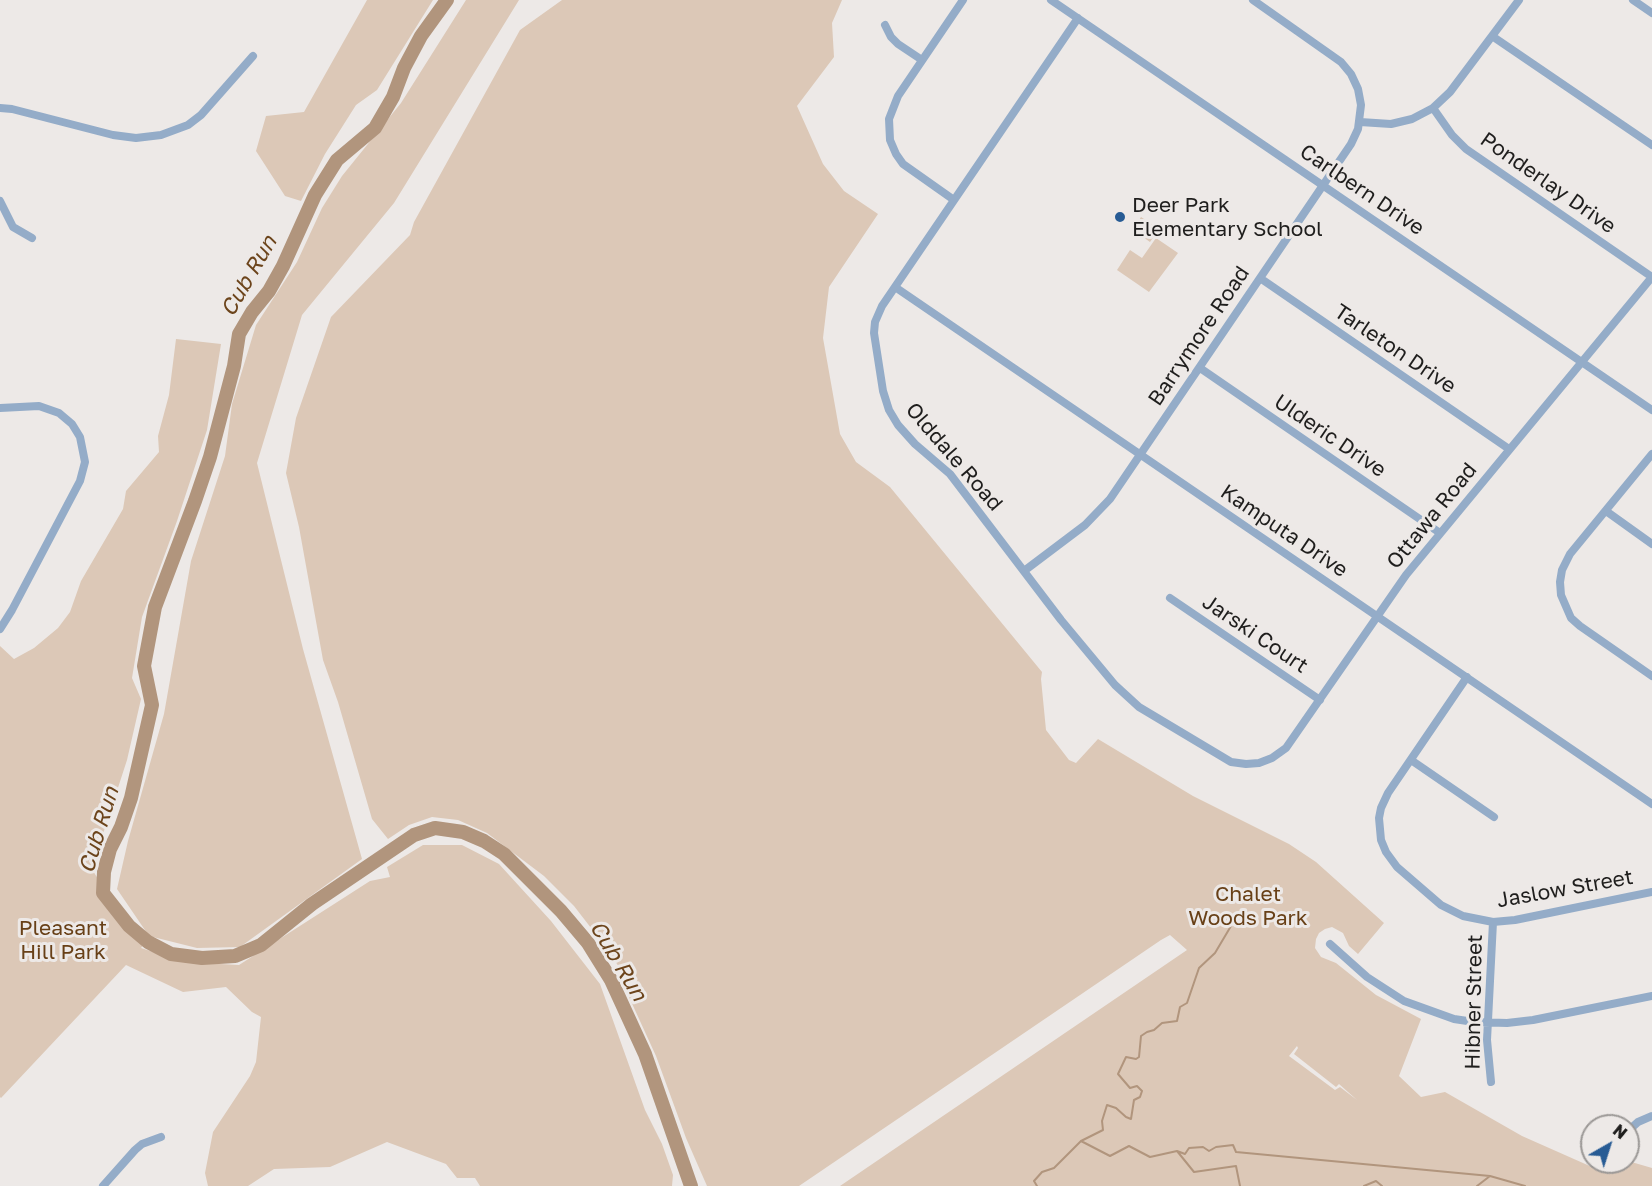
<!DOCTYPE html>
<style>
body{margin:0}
#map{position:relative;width:1652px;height:1186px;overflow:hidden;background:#ede9e7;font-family:"Golos Text",sans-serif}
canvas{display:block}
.north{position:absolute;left:1580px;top:1114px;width:60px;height:60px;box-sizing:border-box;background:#ede9e7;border:2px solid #9b9896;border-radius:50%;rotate:39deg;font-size:16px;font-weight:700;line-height:24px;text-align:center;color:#1f1e1d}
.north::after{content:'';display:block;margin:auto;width:21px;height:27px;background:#275b94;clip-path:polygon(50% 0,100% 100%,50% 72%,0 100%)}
</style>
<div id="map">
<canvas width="1652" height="1186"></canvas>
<div class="north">N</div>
</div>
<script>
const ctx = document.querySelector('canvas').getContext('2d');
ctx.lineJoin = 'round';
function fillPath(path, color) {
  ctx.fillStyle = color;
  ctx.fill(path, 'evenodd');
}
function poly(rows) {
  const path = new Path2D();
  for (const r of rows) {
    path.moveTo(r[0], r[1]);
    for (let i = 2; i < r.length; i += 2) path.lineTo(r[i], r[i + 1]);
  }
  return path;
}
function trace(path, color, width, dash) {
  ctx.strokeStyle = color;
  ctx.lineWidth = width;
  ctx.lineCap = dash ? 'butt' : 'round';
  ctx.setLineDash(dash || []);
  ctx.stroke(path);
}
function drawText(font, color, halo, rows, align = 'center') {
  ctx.font = font + ' "Golos Text",sans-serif';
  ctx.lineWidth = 6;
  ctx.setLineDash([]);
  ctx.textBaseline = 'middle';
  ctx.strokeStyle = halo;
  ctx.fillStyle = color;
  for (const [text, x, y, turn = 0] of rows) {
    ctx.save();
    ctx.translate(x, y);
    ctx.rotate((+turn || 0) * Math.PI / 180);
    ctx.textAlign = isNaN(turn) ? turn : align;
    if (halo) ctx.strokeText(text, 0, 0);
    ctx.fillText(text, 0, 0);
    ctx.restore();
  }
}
fillPath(poly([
 [367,0,433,0,377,90,356,105,325,154,301,201,285,196,256,151,266,116,304,112],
 [466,0,519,0,394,203,302,315,257,463,303,649,362,859,240,947,197,948,149,936,117,889,128,841,164,714,191,561,225,456,232,404,256,325,297,262,322,208,342,176,401,103],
 [562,0,842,0,832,23,834,57,797,106,823,164,844,191,878,214,829,287,823,338,840,434,856,462,890,487,1042,672,1041,679,1046,730,1069,760,1076,763,1098,739,1193,796,1289,844,1316,862,1384,923,1358,954,1349,946,1343,933,1332,927,1325,929,1319,933,1316,939,1315,948,1321,957,1336,963,1376,995,1421,1019,1399,1076,1421,1097,1445,1092,1522,1136,1592,1167,1598,1162,1628,1161,1652,1168,1652,1186,840,1186,1187,950,1170,935,1161,940,799,1186,707,1186,686,1138,656,1056,629,997,627,979,605,946,574,906,544,876,487,833,458,820,432,817,409,825,388,839,372,819,338,702,323,660,299,527,286,473,296,418,331,317,410,235,414,222,520,30],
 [1297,1046,1298,1048,1294,1054,1336,1087,1339,1084,1357,1100,1340,1087,1335,1090,1289,1056],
 [1141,217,1159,229,1150,242,1133,230],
 [1156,238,1178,253,1149,292,1117,270,1130,250,1142,258],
 [176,339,221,344,207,430,177,521,142,617,132,678,141,699,127,760,103,834,93,849,99,854,93,871,137,939,145,943,141,948,184,962,239,965,370,881,390,877,387,867,423,845,462,845,499,864,551,921,600,984,645,1110,662,1144,673,1175,672,1186,480,1186,475,1178,457,1178,446,1164,387,1142,330,1167,274,1169,248,1186,208,1186,205,1173,213,1132,250,1076,256,1062,261,1017,252,1012,226,987,183,992,126,965,1,1098,0,1097,0,646,14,659,34,648,58,628,70,612,81,581,123,509,126,491,159,452,158,436,169,395]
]), '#dcc8b7');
trace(poly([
 [1081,1141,1103,1130,1102,1121,1107,1105,1116,1108,1126,1117,1131,1119,1134,1100,1140,1097,1142,1091,1137,1086,1130,1088,1118,1074,1126,1057,1136,1059,1139,1057,1141,1036,1147,1032,1154,1030,1162,1023,1177,1021,1180,1007,1187,1003,1199,968,1215,953,1231,926],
 [1177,1151,1185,1154,1189,1148,1203,1147,1209,1151,1216,1147,1233,1145,1236,1152,1490,1176],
 [1037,1186,1034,1181,1042,1172,1054,1168,1081,1141,1110,1156,1129,1146,1150,1157,1177,1151,1194,1172,1236,1166,1240,1186],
 [1364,1186,1376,1181,1382,1186],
 [1477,1186,1490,1176,1525,1186]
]), '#b1957d', 2);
trace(poly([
 [447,0,421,36,404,68,393,97,375,128,337,160,315,195,283,266,269,291,252,312,239,334,234,366,210,457,195,501,155,607,144,666,152,705,131,798,121,827,110,849,104,872,103,893,129,926,148,942,171,954,202,958,235,956,261,945,312,904,414,835,435,828,463,832,484,841,504,854,561,911,588,943,611,980,645,1054,691,1186]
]), '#b1957d', 14);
trace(poly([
 [1051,0,1652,410],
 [1633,0,1652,13],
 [1078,18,882,306,875,322,874,333,883,391,889,410,898,425,915,444,950,474,1061,620,1115,685,1139,707,1231,762,1246,764,1259,763,1272,758,1286,748,1406,575,1652,277,1466,149,1452,135,1433,108],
 [885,25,891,37,898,44,922,60],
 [1492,36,1652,145],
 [0,108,12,109,113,135,136,138,161,135,188,125,201,115,253,56],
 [1360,122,1391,124,1412,119,1433,108,1450,92,1519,0],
 [954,200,903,164,896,154,890,140,889,119,898,96,963,0],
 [0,201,13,227,32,238],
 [1260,278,1509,449],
 [895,287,1652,804],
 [1200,368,1440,533],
 [0,408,39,406,59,413,72,424,80,437,85,462,80,481,12,610,0,629],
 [1652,454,1570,554,1562,570,1560,582,1561,595,1571,618,1580,626,1652,676],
 [1606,511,1652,544],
 [1024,571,1085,525,1110,499,1351,144,1358,129,1361,105,1358,89,1351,74,1341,62,1253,0],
 [1170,598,1320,700],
 [1467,677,1388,793,1381,808,1379,818,1381,840,1386,852,1397,867,1441,905,1463,916,1493,922,1515,920,1652,892],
 [1411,760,1494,817],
 [1330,944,1367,977,1404,1001,1454,1019,1474,1022,1507,1023,1533,1020,1652,996],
 [1491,1082,1487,1040,1493,922],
 [1628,1131,1638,1122,1652,1116],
 [103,1186,135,1150,142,1144,161,1137]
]), '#94acc8', 8);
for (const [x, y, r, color] of [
 [1120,217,6,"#275b94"]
]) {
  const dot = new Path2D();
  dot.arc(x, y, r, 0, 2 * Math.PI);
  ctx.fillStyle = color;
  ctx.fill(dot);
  trace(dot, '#ede9e7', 2);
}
drawText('21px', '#1f1e1d', '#ede9e7', [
 ["Ponderlay Drive",1548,183,35],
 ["Carlbern Drive",1362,190,34],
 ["Barrymore Road",1199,336,-56],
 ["Tarleton Drive",1395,349,34],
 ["Ulderic Drive",1330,436,34],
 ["Olddale Road",954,457,49],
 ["Ottawa Road",1432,516,-51],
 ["Kamputa Drive",1284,531,34],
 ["Jarski Court",1255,634,34],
 ["Jaslow Street",1565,889,-10],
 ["Hibner Street",1474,1002,-89]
]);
drawText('21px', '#1f1e1d', '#ede9e7', [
 ["Deer Park",1132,205],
 ["Elementary School",1132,229]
], 'left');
drawText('21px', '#684017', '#ede9e7', [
 ["Chalet",1248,894],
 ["Woods Park",1248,918],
 ["Pleasant",63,928],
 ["Hill Park",63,952]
]);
drawText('italic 22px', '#6c441b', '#ede9e7', [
 ["Cub Run",249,276,-60],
 ["Cub Run",99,830,-73],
 ["Cub Run",618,961,59]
]);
</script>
